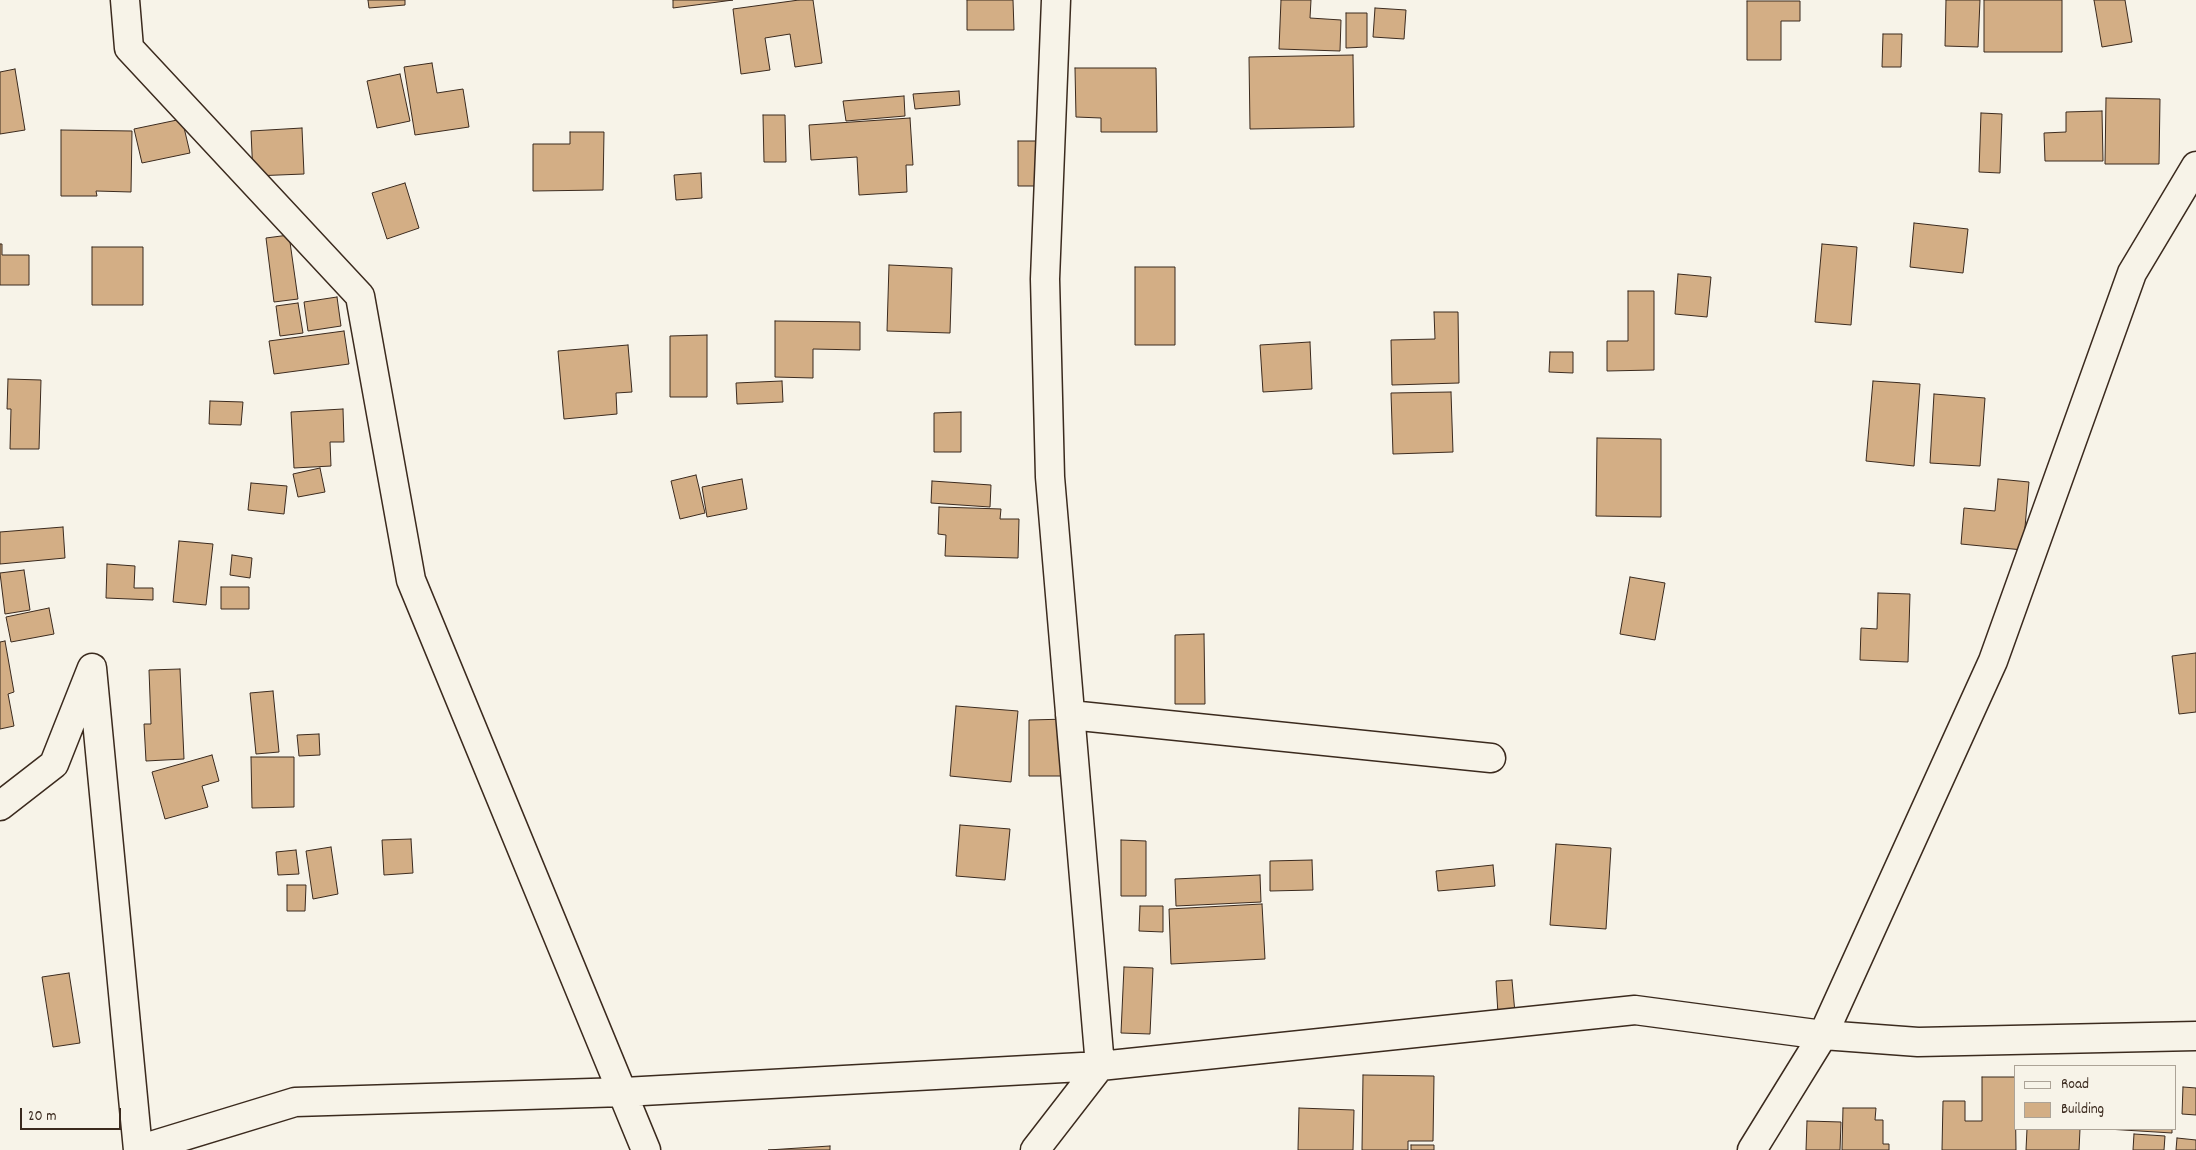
<!DOCTYPE html>
<style>
body{margin:0}
#map{position:relative;width:2196px;height:1150px;overflow:hidden;background:#f7f3e8;font-family:Dekko,sans-serif}
canvas{display:block}
.legend{position:absolute;left:2014px;top:1065px;width:162px;height:65px;box-sizing:border-box;background:#f7f3e8;border:1px solid #aca397;margin:0;padding:6px 9px;list-style:none;font-size:15px;color:#3b2a1e}
.legend li{display:flex;align-items:center;gap:10px;height:25px}
.legend b{width:25px;border:1px solid #aca397}
.scale{position:absolute;left:20px;top:1108px;width:101px;height:22px;box-sizing:border-box;border:2px solid #3b2a1e;border-top:0;padding-left:6px;font-size:15px;line-height:18px;white-space:nowrap;color:#3b2a1e;-webkit-text-stroke:4px #f7f3e8;paint-order:stroke}
</style>
<div id="map">
<canvas width="2196" height="1150"></canvas>
<ul class="legend">
<li><b style="height:6px;background:#f7f3e8"></b>Road</li>
<li><b style="height:14px;background:#d3ae85"></b>Building</li>
</ul>
<div class="scale">20 m</div>
</div>
<script>
const ctx = document.querySelector('canvas').getContext('2d');
ctx.lineJoin = 'round';
function fillPath(path, color) {
  ctx.fillStyle = color;
  ctx.fill(path, 'evenodd');
}
function poly(rows) {
  const path = new Path2D();
  for (const r of rows) {
    path.moveTo(r[0], r[1]);
    for (let i = 2; i < r.length; i += 2) path.lineTo(r[i], r[i + 1]);
  }
  return path;
}
function trace(path, color, width, dash) {
  ctx.strokeStyle = color;
  ctx.lineWidth = width;
  ctx.lineCap = dash ? 'butt' : 'round';
  ctx.setLineDash(dash || []);
  ctx.stroke(path);
}
const building = poly([
 [368,0,405,0,405,5,369,8,368,0],
 [673,0,733,0,673,8,673,0],
 [799,0,813,0,822,63,795,67,790,34,765,38,770,70,741,74,733,9,799,0],
 [967,0,1013,0,1014,30,967,30,967,0],
 [1281,0,1311,0,1310,18,1341,20,1340,51,1279,49,1281,0],
 [1946,0,1980,0,1978,47,1945,46,1946,0],
 [1984,0,2062,0,2062,52,1984,52,1984,0],
 [2094,0,2125,0,2132,42,2102,47,2094,0],
 [1747,1,1800,1,1800,21,1781,21,1781,60,1747,60,1747,1],
 [1375,8,1406,10,1404,39,1373,37,1375,8],
 [1346,13,1367,13,1367,47,1346,48,1346,13],
 [1883,34,1902,34,1901,67,1882,67,1883,34],
 [1353,55,1354,127,1250,129,1249,57,1353,55],
 [432,63,437,93,463,89,469,127,415,135,404,67,432,63],
 [1075,68,1156,68,1157,132,1101,132,1101,118,1076,117,1075,68],
 [15,69,25,130,0,134,0,72,15,69],
 [400,74,410,121,377,128,367,81,400,74],
 [959,91,960,105,915,109,913,94,959,91],
 [904,96,905,116,846,121,843,101,904,96],
 [2106,98,2160,99,2159,164,2105,164,2106,98],
 [2102,111,2103,161,2045,161,2044,133,2066,132,2066,112,2102,111],
 [1981,113,2002,114,2000,173,1979,172,1981,113],
 [763,115,785,115,786,162,764,162,763,115],
 [910,118,913,165,906,165,907,192,859,195,857,157,811,160,809,125,910,118],
 [182,119,190,153,142,163,134,129,182,119],
 [302,128,304,174,253,176,251,131,302,128],
 [61,130,132,131,131,192,96,191,97,196,61,196,61,130],
 [570,132,604,132,603,190,533,191,533,144,570,144,570,132],
 [1018,141,1039,141,1038,186,1018,186,1018,141],
 [701,173,702,198,676,200,674,175,701,173],
 [405,183,419,228,387,239,372,193,405,183],
 [1914,223,1968,229,1963,273,1910,267,1914,223],
 [289,235,298,299,274,302,266,238,289,235],
 [0,244,2,244,2,255,29,255,29,285,0,285,0,244],
 [1822,244,1857,247,1851,325,1815,322,1822,244],
 [92,247,143,247,143,305,92,305,92,247],
 [889,265,952,268,950,333,887,331,889,265],
 [1135,267,1175,267,1175,345,1135,345,1135,267],
 [1678,274,1711,277,1707,317,1675,314,1678,274],
 [1628,291,1654,291,1654,370,1607,371,1607,341,1628,341,1628,291],
 [337,297,341,326,308,331,304,302,337,297],
 [298,303,303,333,280,336,276,306,298,303],
 [1434,312,1458,312,1459,383,1392,385,1391,340,1435,339,1434,312],
 [775,321,860,322,860,350,813,349,813,378,775,377,775,321],
 [344,331,349,364,274,374,269,341,344,331],
 [707,335,707,397,670,397,670,336,707,335],
 [1310,342,1312,389,1263,392,1260,345,1310,342],
 [628,345,632,392,616,393,617,414,564,419,558,351,628,345],
 [1550,352,1573,352,1573,373,1549,372,1550,352],
 [8,379,41,380,39,449,10,449,11,409,7,409,8,379],
 [782,381,783,402,737,404,736,383,782,381],
 [1873,381,1920,384,1914,466,1866,461,1873,381],
 [1451,392,1453,452,1393,454,1391,393,1451,392],
 [1934,394,1985,398,1980,466,1930,463,1934,394],
 [210,401,243,402,241,425,209,424,210,401],
 [343,409,344,442,330,442,331,466,294,468,291,412,343,409],
 [961,412,961,452,934,452,934,413,961,412],
 [1597,438,1661,439,1661,517,1596,516,1597,438],
 [320,468,325,492,298,497,293,474,320,468],
 [696,475,705,513,680,519,671,481,696,475],
 [742,479,747,509,707,517,702,487,742,479],
 [1998,479,2029,482,2023,550,1961,544,1964,508,1995,511,1998,479],
 [932,481,991,485,990,507,931,503,932,481],
 [251,483,287,486,284,514,248,510,251,483],
 [939,507,1001,509,1000,519,1019,519,1018,558,945,556,946,535,938,534,939,507],
 [63,527,65,558,0,564,0,532,63,527],
 [179,541,213,544,206,605,173,602,179,541],
 [232,555,252,558,250,578,230,575,232,555],
 [107,564,135,566,134,588,153,588,153,600,106,598,107,564],
 [24,570,30,610,5,614,0,573,24,570],
 [1630,577,1665,583,1655,640,1620,634,1630,577],
 [221,587,249,587,249,609,221,609,221,587],
 [1878,593,1910,594,1908,662,1860,660,1861,628,1877,629,1878,593],
 [49,608,54,634,11,642,6,617,49,608],
 [1204,634,1205,704,1175,704,1175,635,1204,634],
 [5,641,14,692,8,694,14,726,0,729,0,642,5,641],
 [2196,653,2196,712,2179,714,2172,656,2196,653],
 [180,669,184,759,146,761,144,724,151,724,149,670,180,669],
 [273,691,279,752,256,754,250,693,273,691],
 [956,706,1018,711,1011,782,950,776,956,706],
 [1068,719,1068,776,1029,776,1029,720,1068,719],
 [319,734,320,755,299,756,297,735,319,734],
 [212,755,219,781,202,786,208,807,165,819,152,772,212,755],
 [251,757,294,757,294,807,252,808,251,757],
 [960,825,1010,829,1005,880,956,876,960,825],
 [411,839,413,873,384,875,382,840,411,839],
 [1121,840,1146,841,1146,896,1121,896,1121,840],
 [1556,844,1611,848,1606,929,1550,925,1556,844],
 [331,847,338,894,313,899,306,851,331,847],
 [296,850,299,874,278,875,276,852,296,850],
 [1312,860,1313,890,1270,891,1270,861,1312,860],
 [1493,865,1495,886,1438,891,1436,871,1493,865],
 [1260,875,1261,902,1176,906,1175,879,1260,875],
 [287,885,306,885,305,911,287,911,287,885],
 [1262,904,1265,959,1171,964,1169,909,1262,904],
 [1140,906,1163,906,1163,932,1139,931,1140,906],
 [1124,967,1153,968,1150,1034,1121,1033,1124,967],
 [69,973,80,1043,53,1047,42,977,69,973],
 [1512,980,1515,1013,1498,1014,1496,981,1512,980],
 [1363,1075,1434,1076,1433,1141,1408,1141,1408,1150,1362,1150,1363,1075],
 [1982,1077,2015,1077,2016,1150,1942,1150,1943,1101,1965,1101,1965,1121,1982,1121,1982,1077],
 [2183,1087,2196,1088,2196,1115,2182,1114,2183,1087],
 [1299,1108,1354,1110,1353,1150,1298,1150,1299,1108],
 [1843,1108,1876,1108,1875,1120,1883,1120,1883,1144,1889,1144,1889,1150,1842,1150,1843,1108],
 [1807,1121,1841,1122,1840,1150,1806,1150,1807,1121],
 [2027,1129,2080,1129,2079,1150,2026,1150,2027,1129],
 [2107,1129,2172,1129,2172,1133,2107,1129],
 [2134,1134,2165,1136,2164,1150,2133,1150,2134,1134],
 [2177,1138,2196,1140,2196,1150,2176,1150,2177,1138],
 [1411,1145,1434,1145,1434,1150,1411,1150,1411,1145],
 [830,1146,830,1150,768,1150,830,1146]
]);
fillPath(building, '#d3ae85');
trace(building, '#3b2a1e', 1);
const street = poly([
 [125,0,129,48,360,296,411,580,646,1150],
 [1070,715,1491,758],
 [0,806,54,764,92,668,138,1150],
 [138,1150,295,1102,624,1092,1100,1066,1635,1010,1823,1035,1918,1042,2196,1036],
 [1035,1150,1100,1066,1050,477,1045,279,1056,0],
 [1752,1150,1823,1035,1993,661,2132,273,2196,166]
]);
trace(street, '#3b2a1e', 31);
trace(street, '#f7f3e8', 28);
</script>
